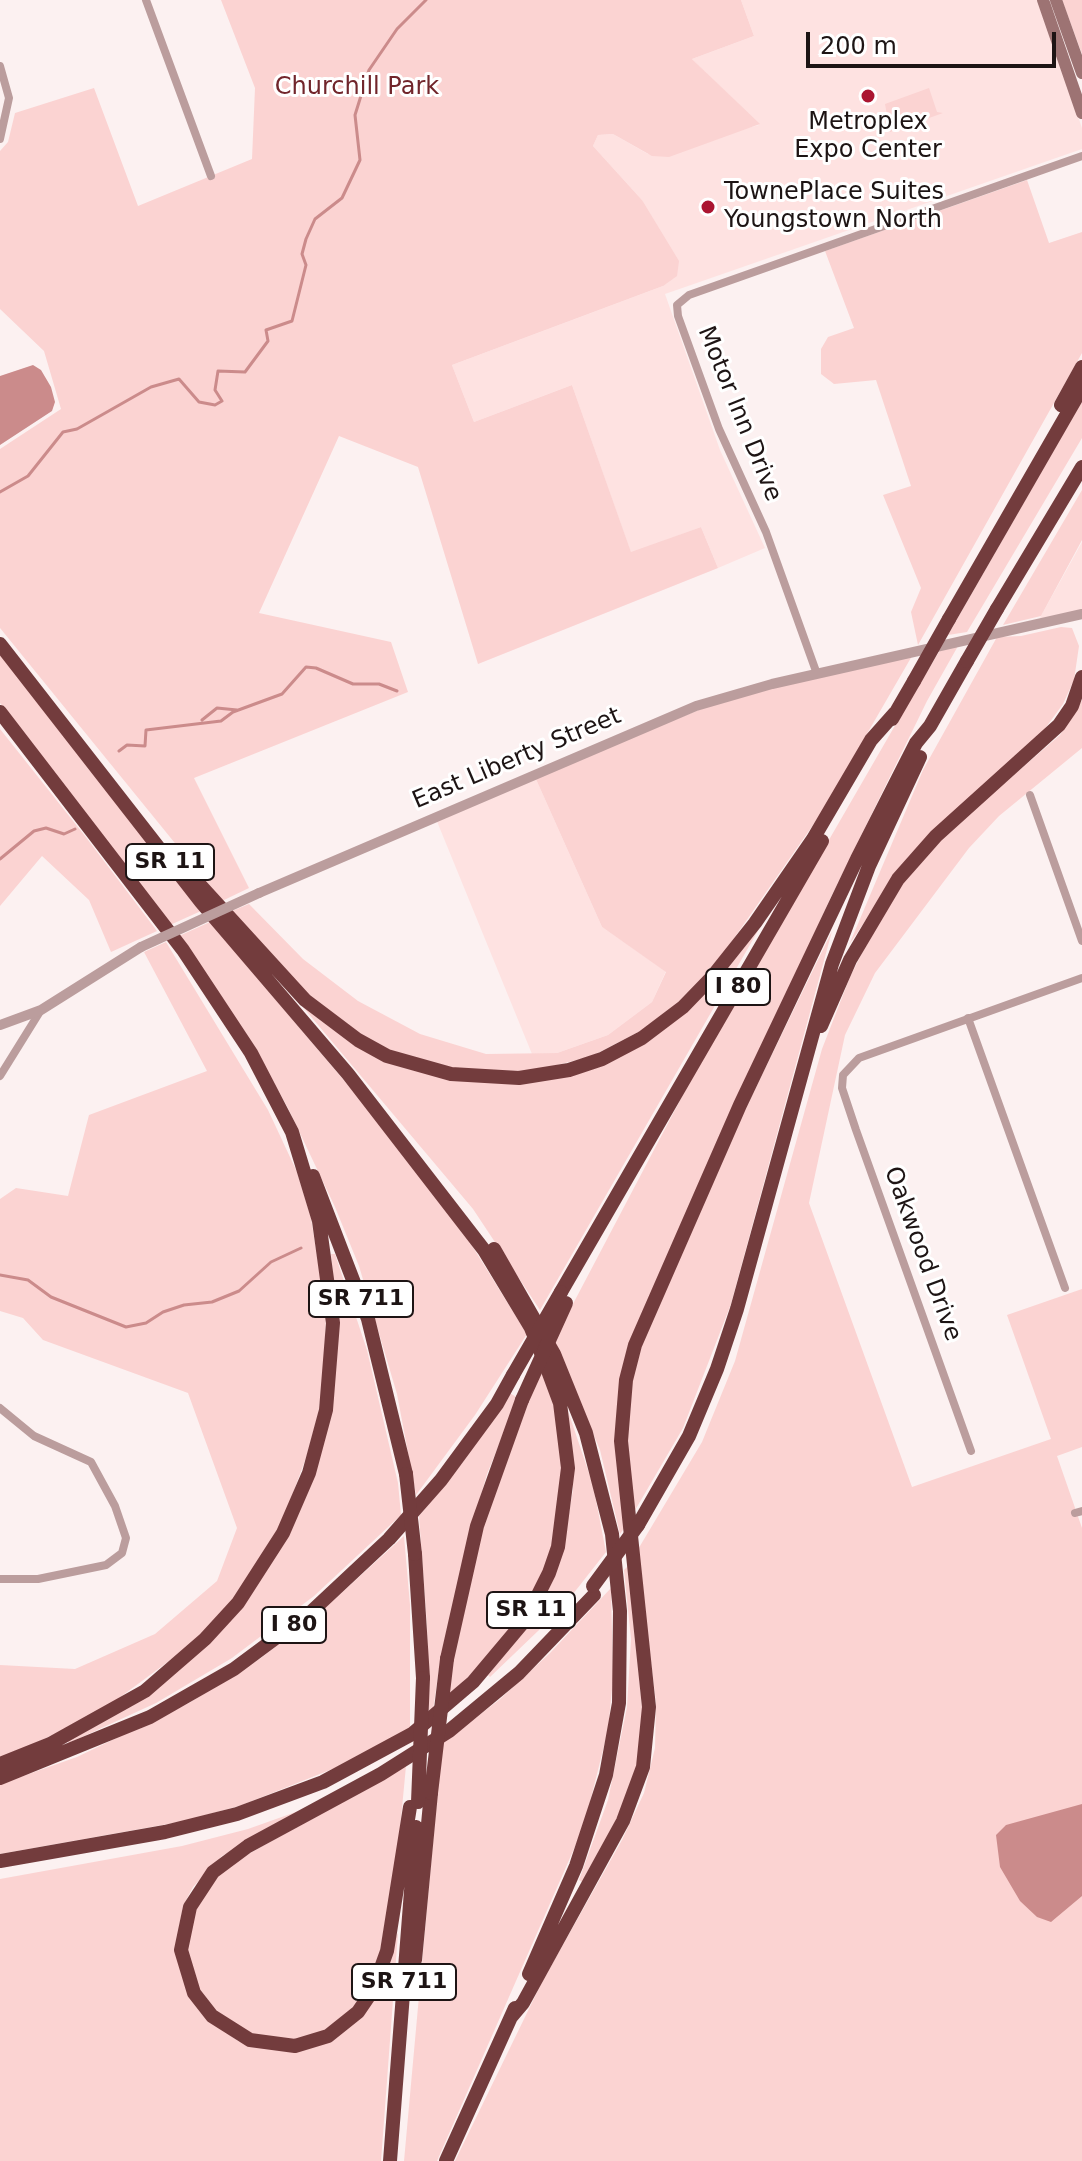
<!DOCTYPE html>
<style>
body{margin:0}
#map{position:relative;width:1082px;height:2161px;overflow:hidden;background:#fcf1f1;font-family:"DejaVu Sans",sans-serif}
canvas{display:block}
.scale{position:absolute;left:806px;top:32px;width:250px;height:36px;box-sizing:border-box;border:4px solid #1d1414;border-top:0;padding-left:10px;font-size:24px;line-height:28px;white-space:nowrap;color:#1d1414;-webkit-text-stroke:6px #fff;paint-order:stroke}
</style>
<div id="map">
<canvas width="1082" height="2161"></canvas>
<div class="scale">200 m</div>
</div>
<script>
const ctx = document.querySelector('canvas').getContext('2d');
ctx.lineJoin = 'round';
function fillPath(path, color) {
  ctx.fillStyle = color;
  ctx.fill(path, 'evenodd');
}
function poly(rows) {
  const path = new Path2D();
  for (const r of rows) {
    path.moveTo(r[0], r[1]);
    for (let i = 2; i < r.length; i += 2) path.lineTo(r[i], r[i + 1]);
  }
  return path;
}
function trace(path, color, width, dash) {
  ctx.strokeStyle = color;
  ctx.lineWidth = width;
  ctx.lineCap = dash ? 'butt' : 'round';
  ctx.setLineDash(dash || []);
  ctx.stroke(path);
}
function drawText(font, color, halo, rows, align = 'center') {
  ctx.font = font + ' "DejaVu Sans",sans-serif';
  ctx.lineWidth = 6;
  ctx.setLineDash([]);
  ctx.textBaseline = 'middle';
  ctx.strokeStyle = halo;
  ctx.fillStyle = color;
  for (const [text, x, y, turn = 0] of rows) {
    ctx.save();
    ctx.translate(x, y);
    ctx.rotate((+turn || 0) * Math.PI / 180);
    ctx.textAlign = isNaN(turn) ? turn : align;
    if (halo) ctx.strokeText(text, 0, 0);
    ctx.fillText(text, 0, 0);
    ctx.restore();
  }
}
fillPath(poly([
 [741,0,1037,0,1082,128,1082,149,665,294,720,450,765,548,718,568,701,527,631,553,572,385,474,422,452,365,663,286,642,200,593,146,598,135,613,134,648,154,759,125,692,59,754,36],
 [1082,542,1082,614,1037,624,1041,616],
 [535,777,602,927,666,971,652,1002,608,1035,557,1053,532,1054,436,819]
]), '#fee2e1');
fillPath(poly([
 [221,0,741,0,754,36,692,59,760,124,669,157,652,156,613,134,598,135,593,146,642,200,679,261,677,276,663,286,452,365,474,422,572,385,631,552,701,527,718,568,478,664,418,467,339,436,259,613,391,642,408,692,194,778,249,888,222,901,0,628,0,449,61,409,44,351,0,309,0,151,8,142,15,113,94,88,138,206,252,159,255,88],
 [1062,0,1082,0,1082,54],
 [929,88,937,112,943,113,890,132,885,104],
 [1027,180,1049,243,1082,232,1082,353,918,645,911,612,921,588,883,495,911,486,876,380,834,384,821,374,821,349,828,337,854,328,825,251],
 [1082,401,1082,438,967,632,948,635],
 [1082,490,1082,540,1041,616,1003,625],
 [1061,627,1072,628,1079,646,1074,680,1063,704,1041,734,908,857,849,945,923,770,997,637,1021,636],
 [958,646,927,701,830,899,635,1329,629,1348,625,1527,620,1534,600,1450,554,1340,696,1070,893,729,940,650],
 [0,654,201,911,170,925,0,703],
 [912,656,820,815,716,964,660,1021,592,1056,538,1070,490,1073,442,1067,391,1051,358,1034,299,987,232,911,249,904,303,959,358,1001,420,1034,486,1054,557,1053,608,1035,652,1002,666,972,602,927,535,777,701,709,753,692],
 [1082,700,1082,748,999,816,969,848,875,973,845,1035,809,1203,912,1487,1051,1439,1007,1315,1082,1289,1082,1447,1057,1456,1082,1528,1082,2161,455,2161,542,1982,622,1840,644,1793,655,1748,656,1702,637,1551,702,1442,735,1361,822,1049,850,977,884,909,911,872,948,832,1060,735],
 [0,729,85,836,157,931,111,952,89,900,42,856,0,906],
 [210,922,369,1110,461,1228,527,1334,475,1415,416,1495,397,1394,359,1266,335,1207,288,1108,247,1035,179,936],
 [759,929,540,1310,473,1209,302,1006,362,1048,503,1083,642,1043],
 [832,931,731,1304,683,1428,634,1512,627,1443,631,1385,644,1333,727,1147],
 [166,942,268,1110,297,1172,311,1218,326,1313,324,1376,318,1414,307,1455,282,1523,228,1607,196,1641,96,1715,0,1759,0,1665,75,1669,155,1634,217,1581,237,1528,188,1393,43,1340,23,1318,0,1311,0,1199,16,1188,68,1196,89,1115,207,1071,144,952],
 [331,1254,335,1254,367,1350,398,1483,401,1515,314,1596,232,1658,156,1703,69,1743,67,1740,189,1661,298,1512,337,1323],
 [541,1367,554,1404,563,1451,558,1526,542,1580,508,1636,446,1700,456,1637,488,1509],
 [508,1392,518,1398,487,1474,469,1536,440,1662,433,1710,429,1714,427,1625,419,1516,463,1462],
 [568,1411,593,1485,606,1552,562,1608,490,1677,488,1675,522,1633,563,1547,573,1490],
 [404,1536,410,1605,410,1728,340,1766,242,1805,185,1821,0,1854,0,1784,77,1757,189,1703,261,1658,337,1597],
 [629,1565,644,1730,630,1795,584,1883,579,1880,608,1800,627,1707,631,1639,624,1570],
 [611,1588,613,1679,608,1730,584,1826,437,2161,404,2161,442,1743,499,1700,550,1653],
 [406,1766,398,1850,379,1956,371,1981,353,2009,322,2032,293,2040,252,2035,219,2016,200,1993,187,1950,190,1922,200,1897,217,1876,236,1861],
 [307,1808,222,1856,193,1887,183,1906,179,1927,203,2015,238,2041,281,2051,299,2051,345,2029,398,1933,381,2161,0,2161,0,1879,182,1846,248,1829]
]), '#fbd3d2');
fillPath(poly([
 [33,365,41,370,51,387,55,402,52,411,0,445,0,376],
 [1082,1804,1082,1896,1051,1922,1037,1917,1020,1901,1000,1867,996,1835,1006,1825]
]), '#cb8b8b');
trace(poly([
 [0,492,28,476,63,432,77,429,151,387,179,379,199,402,215,405,222,401,215,390,218,371,245,372,268,341,266,330,292,321,306,265,302,254,306,239,315,219,342,198,360,160,355,115,369,70,397,29,426,0],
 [202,720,217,708,237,710],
 [119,751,127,745,145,746,146,730,221,721,233,712,282,694,306,667,316,668,353,684,379,684,397,691],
 [0,859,34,831,46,828,64,834,75,829],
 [0,1275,28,1280,51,1297,126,1327,146,1323,163,1312,184,1305,212,1302,239,1291,271,1262,301,1248]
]), '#cb8b8b', 3);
trace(poly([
 [146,0,211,176],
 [0,66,9,98,0,139],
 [817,674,766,532,719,429,678,316,677,305,689,295,1082,156],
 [1030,795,1082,941],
 [968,1018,1065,1288],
 [0,1076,41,1010],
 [0,1408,34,1436,91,1462,115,1506,126,1538,122,1553,106,1565,38,1579,0,1579],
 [971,1451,856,1130,842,1088,843,1075,859,1058,1082,978],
 [1075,1513,1082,1511]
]), '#bb9d9d', 8);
trace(poly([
 [259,893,696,706,772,684,1082,614],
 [0,1025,41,1010,141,947]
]), '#bb9d9d', 10);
trace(poly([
 [1043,0,1082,113],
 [1056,0,1082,73]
]), '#9d7373', 12);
trace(poly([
 [1061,405,1082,367],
 [997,609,1082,467],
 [949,619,1082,388],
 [0,644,201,902,348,1074,484,1250,531,1328,544,1360,560,1403,568,1468,558,1547,549,1573,526,1619,473,1682,412,1734,323,1782,237,1814,165,1832,0,1861],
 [0,712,183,950,251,1053,292,1132,319,1221,333,1323,326,1410,309,1473,283,1533,238,1603,205,1639,145,1691,50,1744,0,1764],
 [892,719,914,681],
 [179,862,305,1000,358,1040,387,1056,451,1074,519,1078,569,1070,602,1059,642,1038,683,1007,712,977,755,923,813,839,871,740,895,713],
 [821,1026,850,960,898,879,936,836,1059,725,1072,706,1082,677],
 [313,1176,368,1319,406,1474],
 [494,1249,554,1354,586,1433,612,1534,620,1611,619,1703,606,1775,576,1866,529,1974],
 [561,1292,822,841],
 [638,1525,689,1436,717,1369,737,1309,832,964,869,866,920,757],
 [415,1554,423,1678],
 [447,1659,477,1526,522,1400],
 [0,1778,150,1717,234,1669,312,1611,389,1539,441,1480,497,1404,513,1375],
 [410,1807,387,1951,373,1990,358,2012,328,2036,295,2046,250,2040,212,2016,194,1993,181,1950,190,1907,213,1872,248,1846,381,1774,449,1731,519,1673,594,1595],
 [415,1960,431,1793],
 [512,2016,523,2003,623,1821,643,1767,649,1707,621,1441,626,1380,635,1345,740,1105,857,859,916,743,930,726,967,661],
 [390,2161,416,1827],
 [446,2161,515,2008]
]), '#733c3d', 14);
trace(poly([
 [141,947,259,893]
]), '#bb9d9d', 10);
trace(poly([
 [967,661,997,609],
 [914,681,949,619],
 [513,1375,561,1292],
 [522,1400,566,1303],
 [406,1474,415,1554],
 [593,1586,638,1525],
 [431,1793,447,1659],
 [418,1802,423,1678]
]), '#733c3d', 14);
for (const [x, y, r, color] of [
 [868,96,8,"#ab1531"],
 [708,207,8,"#ab1531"]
]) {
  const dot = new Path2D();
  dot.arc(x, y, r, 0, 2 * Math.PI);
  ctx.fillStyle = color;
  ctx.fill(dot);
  trace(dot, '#fff', 3);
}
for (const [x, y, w] of [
 [170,862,88],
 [738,987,64],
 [361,1299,104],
 [531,1610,88],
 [294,1625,64],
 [404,1982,104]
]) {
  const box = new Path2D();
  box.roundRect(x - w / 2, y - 18, w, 36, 6);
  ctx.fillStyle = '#fff';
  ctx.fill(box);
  trace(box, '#1d1414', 2);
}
drawText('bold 22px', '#1d1414', null, [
 ["SR 11",170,862],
 ["I 80",738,987],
 ["SR 711",361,1299],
 ["SR 11",531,1610],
 ["I 80",294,1625],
 ["SR 711",404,1982]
]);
drawText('24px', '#71252b', '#fff', [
 ["Churchill Park",357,88]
]);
drawText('24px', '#1d1414', '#fff', [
 ["Metroplex",868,123],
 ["Expo Center",868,151],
 ["TownePlace Suites",724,193,"left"],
 ["Youngstown North",724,221,"left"]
]);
drawText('24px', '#1d1414', '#fff', [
 ["Motor Inn Drive",739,414,68],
 ["East Liberty Street",517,759,-23],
 ["Oakwood Drive",922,1254,70]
]);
</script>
